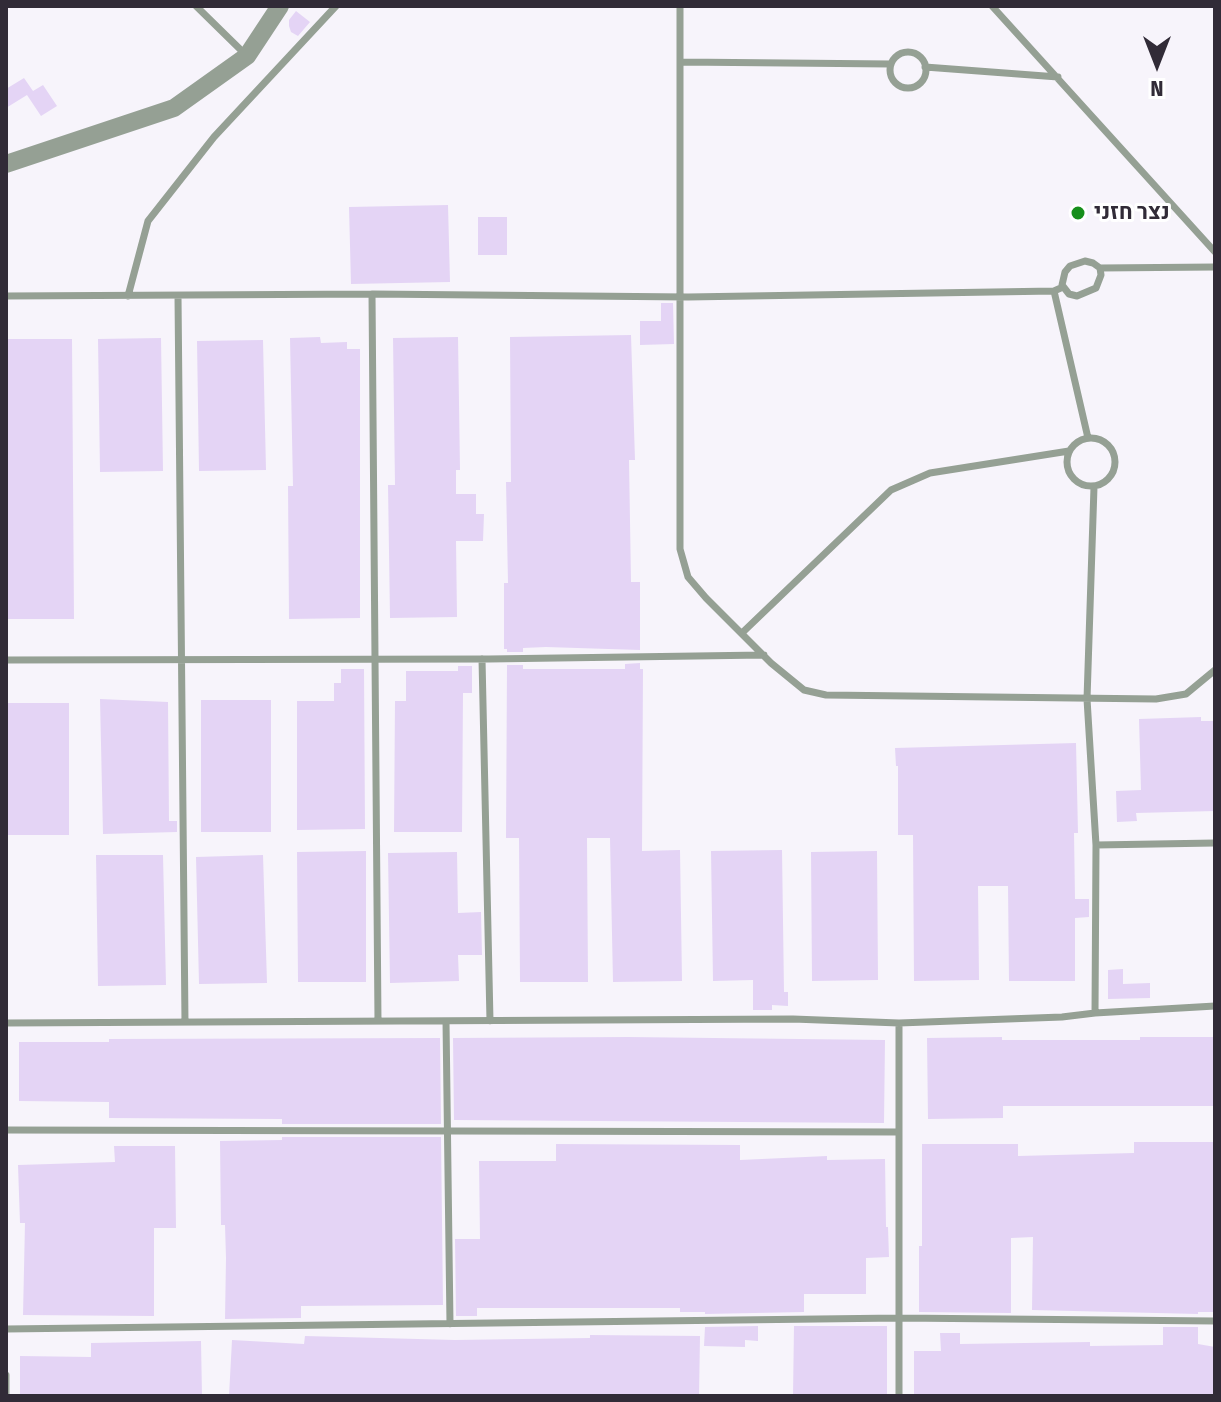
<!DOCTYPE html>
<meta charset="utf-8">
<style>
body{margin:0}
#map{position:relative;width:1221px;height:1402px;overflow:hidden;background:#f7f4fb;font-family:"Fira Sans Condensed",sans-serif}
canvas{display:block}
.frame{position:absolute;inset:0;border:8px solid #312b37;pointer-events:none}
.north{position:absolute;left:1117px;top:24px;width:80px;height:80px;-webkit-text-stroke:6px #fff;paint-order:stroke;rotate:180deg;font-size:22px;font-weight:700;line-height:32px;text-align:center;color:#312b37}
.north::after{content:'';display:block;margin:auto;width:28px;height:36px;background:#312b37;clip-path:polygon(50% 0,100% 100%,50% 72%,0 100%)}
</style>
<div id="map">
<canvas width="1221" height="1402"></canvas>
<div class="frame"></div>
<div class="north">N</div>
</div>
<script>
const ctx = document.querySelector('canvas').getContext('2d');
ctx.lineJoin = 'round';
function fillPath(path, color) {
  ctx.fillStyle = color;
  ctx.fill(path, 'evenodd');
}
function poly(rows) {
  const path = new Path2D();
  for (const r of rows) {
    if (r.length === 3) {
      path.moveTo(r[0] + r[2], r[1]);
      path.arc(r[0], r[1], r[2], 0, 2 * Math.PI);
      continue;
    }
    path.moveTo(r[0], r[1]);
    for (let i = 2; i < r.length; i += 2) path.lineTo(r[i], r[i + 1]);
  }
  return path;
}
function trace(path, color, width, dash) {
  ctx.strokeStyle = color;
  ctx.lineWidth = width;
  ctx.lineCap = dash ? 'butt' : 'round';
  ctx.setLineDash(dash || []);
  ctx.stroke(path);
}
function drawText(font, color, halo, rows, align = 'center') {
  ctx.font = font + ' "Fira Sans Condensed",Heebo,sans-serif';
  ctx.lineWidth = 6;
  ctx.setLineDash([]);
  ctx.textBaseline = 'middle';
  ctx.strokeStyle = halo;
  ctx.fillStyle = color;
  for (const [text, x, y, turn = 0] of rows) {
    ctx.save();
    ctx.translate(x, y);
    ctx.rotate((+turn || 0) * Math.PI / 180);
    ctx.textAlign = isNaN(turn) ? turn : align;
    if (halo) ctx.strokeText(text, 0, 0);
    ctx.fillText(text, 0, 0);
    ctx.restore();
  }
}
fillPath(poly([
 [296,11,310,22,298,36,291,32,289,26,289,20],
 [24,78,33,91,43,85,57,106,41,116,27,95,6,108,6,89],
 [448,205,450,282,351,284,349,207],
 [478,217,507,217,507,255,478,255],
 [661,303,673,303,674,344,640,345,640,321,661,321],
 [631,335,635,460,629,460,631,582,640,582,640,650,546,647,523,648,523,652,507,652,507,649,504,649,504,583,508,583,506,482,511,482,510,337],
 [320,337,321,343,347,342,347,349,360,349,360,618,289,619,288,486,293,486,290,338],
 [458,337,460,470,456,470,456,494,476,494,476,514,484,514,483,541,456,541,457,617,390,618,388,485,395,485,393,338],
 [161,338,163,471,100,472,98,339],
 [6,339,72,339,74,619,6,619],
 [263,340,266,470,199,471,197,341],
 [640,663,640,669,643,669,642,851,680,850,682,981,613,982,610,838,587,838,588,982,520,982,519,838,506,838,507,665,523,665,523,669,625,669,625,664],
 [458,666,472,666,472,693,463,693,462,832,394,832,395,701,406,701,406,671,458,671],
 [341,669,364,669,365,829,297,830,297,701,334,701,334,683,341,683],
 [100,699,168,702,169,821,177,821,177,832,103,834],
 [201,700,271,700,271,832,201,832],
 [6,703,69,703,69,835,6,835],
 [1201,717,1201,721,1215,721,1215,811,1136,813,1137,821,1117,822,1116,791,1141,790,1139,719],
 [1076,743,1078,833,1074,833,1075,899,1089,899,1089,917,1075,918,1075,981,1009,981,1008,886,978,886,979,980,914,981,913,835,898,835,898,766,896,766,895,748],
 [782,850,784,992,788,992,788,1006,772,1005,772,1010,753,1010,753,980,713,981,711,851],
 [366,851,366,982,298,982,297,852],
 [877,851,878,980,812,981,811,852],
 [457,852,458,913,481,912,482,955,458,955,459,981,390,983,388,853],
 [96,855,163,855,166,985,98,986],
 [263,855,267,983,199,984,196,857],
 [1123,969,1123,984,1150,983,1150,998,1108,999,1108,970],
 [628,1037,885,1040,884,1123,454,1120,453,1038],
 [1002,1037,1002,1040,1140,1040,1140,1037,1215,1037,1215,1106,1003,1106,1003,1118,928,1119,927,1038],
 [440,1038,441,1124,282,1124,282,1119,109,1118,109,1102,19,1101,19,1042,109,1042,109,1039],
 [282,1137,441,1137,443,1305,301,1306,301,1318,225,1319,226,1258,225,1225,221,1225,220,1141,282,1140],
 [1134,1142,1215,1142,1215,1312,1198,1312,1198,1314,1032,1310,1033,1237,1011,1238,1011,1313,919,1312,919,1246,922,1246,922,1144,1018,1144,1018,1156,1134,1153],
 [556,1144,740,1145,740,1160,827,1156,827,1160,885,1159,886,1227,888,1227,889,1257,866,1258,866,1294,804,1294,804,1312,705,1314,705,1312,680,1312,680,1308,477,1308,477,1316,456,1316,455,1239,480,1239,479,1161,556,1161],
 [114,1146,175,1146,176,1228,154,1228,154,1316,23,1315,25,1223,20,1223,18,1165,115,1162],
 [758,1326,758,1341,745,1340,745,1347,704,1346,705,1327],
 [794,1326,887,1326,887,1396,793,1396],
 [1163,1327,1198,1327,1198,1344,1215,1347,1215,1396,914,1396,914,1351,941,1351,940,1333,960,1333,960,1344,1090,1342,1090,1346,1163,1345],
 [590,1335,700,1336,699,1396,229,1396,232,1340,304,1344,305,1336,455,1340,590,1338],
 [201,1341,202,1396,20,1396,20,1356,91,1357,91,1343]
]), '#e4d4f5');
trace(poly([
 [196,6,246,55],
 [680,6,680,549,688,577,706,598,771,663,804,690,826,695,1156,699,1186,694,1215,670],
 [992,6,1215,252],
 [908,70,18],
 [681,62,891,64],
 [925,67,1058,77],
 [1085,261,1093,263,1100,268,1101,275,1096,288,1077,296,1069,294,1062,285,1065,272,1070,266,1085,261],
 [1100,268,1215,267],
 [1054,291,1088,438],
 [372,294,688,297,1054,291,1063,287],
 [6,296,372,294,378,1021],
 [128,296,148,221,214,137,336,6],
 [178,296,185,1022],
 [1091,462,24],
 [1094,487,1087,699,1096,845,1095,1013,1215,1006],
 [743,632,891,490,930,473,1069,451],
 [482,659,490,1021],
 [6,660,489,659,764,655],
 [1096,845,1215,843],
 [446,1021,450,1324],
 [6,1023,793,1019,899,1023,1062,1017,1095,1013],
 [899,1023,899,1396],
 [6,1130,899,1132],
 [6,1329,899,1318,1215,1321],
 [6,1375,6,1396]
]), '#95a094', 7);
trace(poly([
 [6,164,174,108,247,56,280,6]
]), '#95a094', 18);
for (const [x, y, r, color] of [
 [1078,213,8,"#168f1b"]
]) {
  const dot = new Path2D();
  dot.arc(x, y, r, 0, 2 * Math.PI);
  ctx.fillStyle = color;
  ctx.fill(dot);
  trace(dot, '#fff', 3);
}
drawText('bold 22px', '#312b37', '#fff', [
 ["נצר חזני",1094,213]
], 'left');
</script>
